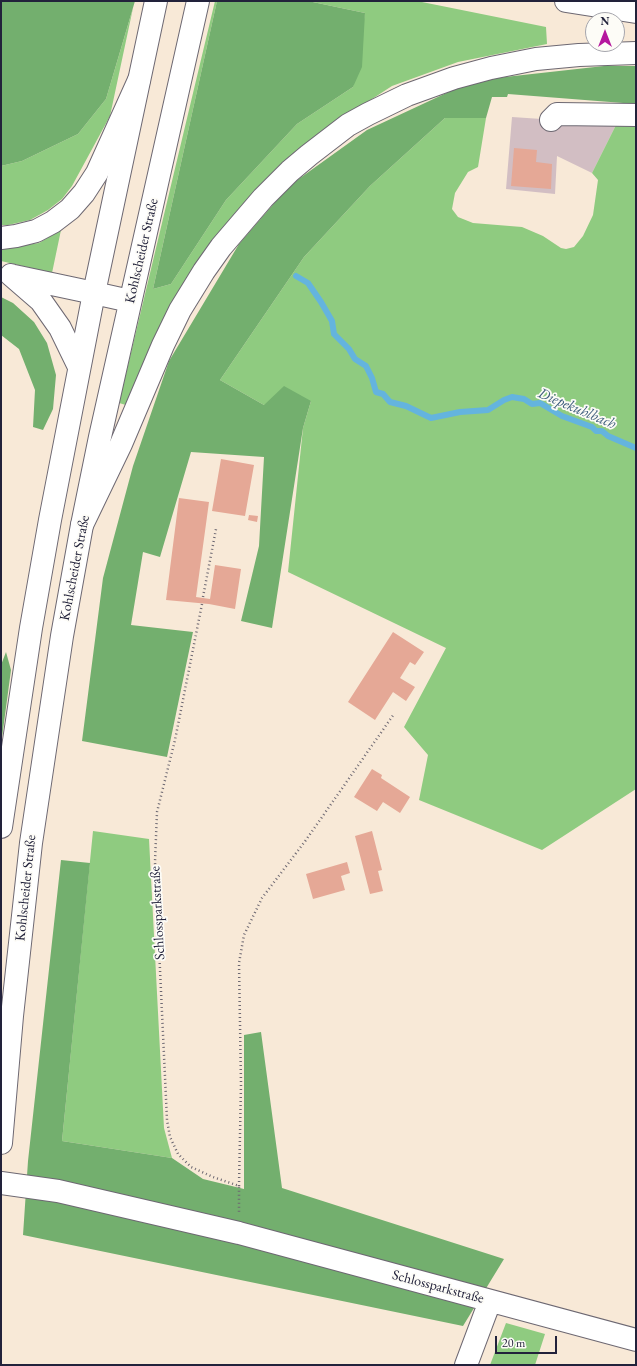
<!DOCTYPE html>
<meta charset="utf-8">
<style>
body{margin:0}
#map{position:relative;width:637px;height:1366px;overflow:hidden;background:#f8e9d7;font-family:"EB Garamond",serif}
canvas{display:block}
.frame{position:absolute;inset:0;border:2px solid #22223b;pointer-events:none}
.north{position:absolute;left:585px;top:12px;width:40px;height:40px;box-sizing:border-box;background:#fdfcf7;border:1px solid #a5a5ac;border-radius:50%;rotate:0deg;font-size:11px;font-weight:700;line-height:16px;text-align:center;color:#22223b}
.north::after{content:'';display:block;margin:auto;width:14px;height:18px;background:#b5179e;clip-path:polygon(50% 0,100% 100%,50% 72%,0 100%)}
.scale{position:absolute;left:495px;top:1336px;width:62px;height:18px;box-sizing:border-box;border:2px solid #22223b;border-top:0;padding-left:5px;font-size:12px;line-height:14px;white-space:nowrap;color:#22223b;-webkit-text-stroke:3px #fdfcf7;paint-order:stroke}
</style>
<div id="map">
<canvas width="637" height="1366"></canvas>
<div class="frame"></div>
<div class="north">N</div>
<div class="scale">20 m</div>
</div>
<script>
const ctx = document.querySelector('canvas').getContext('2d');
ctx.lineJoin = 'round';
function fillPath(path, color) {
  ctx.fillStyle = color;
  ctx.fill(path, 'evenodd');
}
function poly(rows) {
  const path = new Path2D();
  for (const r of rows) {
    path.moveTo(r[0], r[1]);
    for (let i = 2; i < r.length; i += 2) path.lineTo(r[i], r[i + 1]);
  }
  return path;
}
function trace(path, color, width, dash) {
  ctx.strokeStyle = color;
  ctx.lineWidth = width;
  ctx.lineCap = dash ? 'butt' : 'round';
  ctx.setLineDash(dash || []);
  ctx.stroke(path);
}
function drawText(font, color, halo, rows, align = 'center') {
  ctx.font = font + ' "EB Garamond",serif';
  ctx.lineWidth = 3.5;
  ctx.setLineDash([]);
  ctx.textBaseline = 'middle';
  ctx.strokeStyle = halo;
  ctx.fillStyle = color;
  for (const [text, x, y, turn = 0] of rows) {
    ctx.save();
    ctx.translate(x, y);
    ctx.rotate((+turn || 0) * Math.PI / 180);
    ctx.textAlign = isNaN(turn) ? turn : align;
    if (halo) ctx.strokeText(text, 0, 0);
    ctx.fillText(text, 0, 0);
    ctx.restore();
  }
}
fillPath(poly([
 [512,117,601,123,617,123,592,173,557,156,555,194,506,189]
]), '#d2bec3');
fillPath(poly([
 [215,1,217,1,153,289,171,284,226,200,297,124,353,87,365,13,308,1,417,1,546,27,547,44,458,62,392,86,332,125,287,159,244,205,201,257,165,316,126,405,119,403],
 [133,8,110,116,72,186,62,199,48,210,30,220,8,225,1,225,1,166,22,161,78,134,106,99],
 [445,118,486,118,478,167,468,172,455,193,452,209,458,217,473,223,522,227,543,236,561,248,566,249,574,247,583,236,593,215,598,180,592,173,617,123,636,124,636,789,542,850,419,800,428,755,404,727,446,648,288,572,303,428,311,401,264,405,220,380,304,257,370,186],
 [61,230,52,273,1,261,1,249,39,243],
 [93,831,149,839,164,1128,172,1158,62,1141],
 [506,1323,545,1334,535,1365,490,1365]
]), '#8fcb80');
fillPath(poly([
 [1,1,135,1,106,99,78,134,22,161,1,166],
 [217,1,308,1,365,13,362,67,353,87,297,124,226,200,171,284,153,289],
 [604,66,636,66,636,104,508,94,507,97,492,97,486,118,445,118,370,186,304,257,220,380,264,405,284,386,311,401,303,428,272,628,241,621,259,546,264,457,191,452,160,557,143,552,131,625,193,632,167,757,82,741,103,578,133,466,169,361,239,244,289,186,367,130,455,89,496,78],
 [1,297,13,303,34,322,47,343,56,375,53,409,43,430,33,427,35,390,19,349,1,335],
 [6,652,11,670,1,745,1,665],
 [61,860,90,863,62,1141,172,1158,203,1179,244,1189,244,1035,261,1032,282,1188,504,1259,463,1326,23,1235,28,1161]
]), '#73af6e');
trace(poly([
 [296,276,308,283,321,302,332,321,334,334,349,349,355,359,366,366,372,378,376,392,383,394,390,402,406,406,431,418,460,412,488,410,504,400,512,397,524,399,532,404,540,403,562,416,592,427,596,431,602,431,608,436,636,448]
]), '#64b4de', 6);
fillPath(poly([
 [514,148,537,150,536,162,552,164,551,189,511,186],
 [221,459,254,465,245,516,212,511],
 [179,498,209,502,196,597,210,599,215,565,241,569,235,609,209,604,166,600],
 [249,515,258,516,257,522,248,520],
 [393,632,424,652,415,665,410,662,400,678,415,687,406,701,393,692,375,720,348,702],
 [372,769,382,775,381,778,410,797,400,813,383,802,377,811,354,797],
 [372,831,382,870,378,871,383,891,370,894,355,836],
 [347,862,350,873,341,876,345,890,313,899,306,874]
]), '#e5a896');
const minor = poly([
 [551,120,557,114,636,115],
 [1,1183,58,1191,239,1233,636,1340],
 [466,1365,490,1301]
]);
const major = poly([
 [94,293,130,301],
 [1,827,31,628,50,520,94,293,156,1],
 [1,1143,12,1016,31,843,62,636,82,525,100,437,198,1]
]);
const highway = poly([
 [566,1,636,12],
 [1,238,16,236,36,231,53,222,70,209,84,193,97,173,139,80],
 [11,275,41,301,60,328,79,367],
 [14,276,94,293],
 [82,525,121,444,163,345,180,310,204,271,221,247,263,198,290,171,309,155,348,125,368,114,407,95,454,78,491,68,536,59,579,55,636,53]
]);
trace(minor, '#6d6872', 24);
trace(major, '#6d6872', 24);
trace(highway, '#6d6872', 24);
trace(poly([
 [203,597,216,529],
 [202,604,175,740,157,812,155,862,167,1120,170,1137,178,1154,191,1167,213,1177,239,1186,239,1212],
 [239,1186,241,1084,239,963,244,935,262,898,306,840,394,714]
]), '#6d6872', 2.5, [1, 3]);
trace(minor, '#fff', 22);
trace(major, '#fff', 22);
trace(highway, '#fff', 22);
drawText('14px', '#22223b', '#fdfcf7', [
 ["Kohlscheider Straße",142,251,-77],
 ["Kohlscheider Straße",75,568,-79],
 ["Kohlscheider Straße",26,888,-84],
 ["Schlossparkstraße",158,913,-93],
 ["Schlossparkstraße",438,1287,15]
]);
drawText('italic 15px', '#3c5c7c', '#fdfcf7', [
 ["Diepekuhlbach",577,409,23]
]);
</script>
